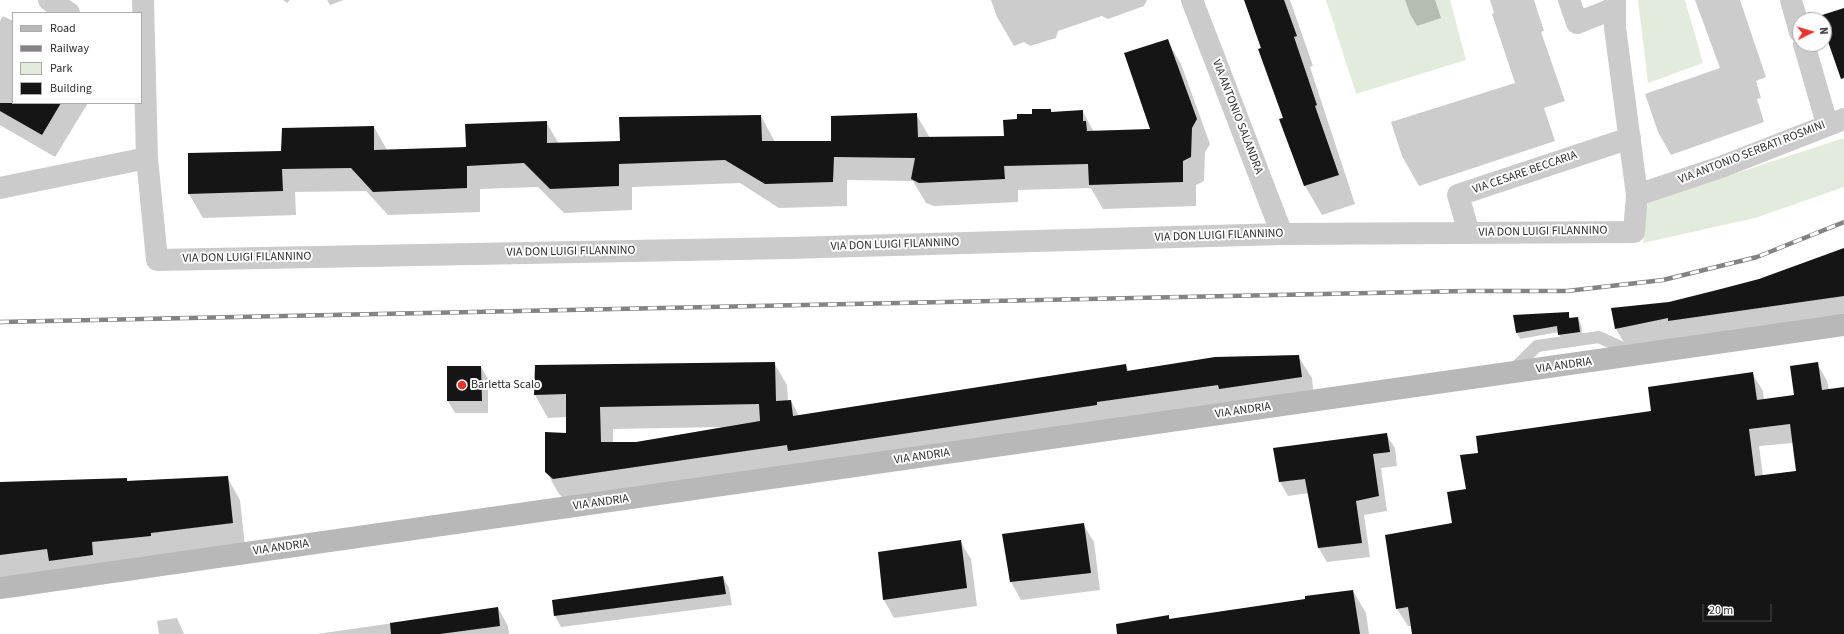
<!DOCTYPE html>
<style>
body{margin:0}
#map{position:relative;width:1844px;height:634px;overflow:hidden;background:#fff;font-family:"Source Sans 3",sans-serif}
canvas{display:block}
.legend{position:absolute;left:12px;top:12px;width:130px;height:92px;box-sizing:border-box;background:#fff;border:1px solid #ababab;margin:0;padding:5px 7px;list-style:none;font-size:12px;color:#2e2e2e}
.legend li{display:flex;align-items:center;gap:8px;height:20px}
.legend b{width:20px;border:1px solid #ababab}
.north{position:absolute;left:1792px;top:12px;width:40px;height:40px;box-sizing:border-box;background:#fff;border:1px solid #ababab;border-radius:50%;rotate:85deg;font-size:11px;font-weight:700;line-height:16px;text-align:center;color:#2e2e2e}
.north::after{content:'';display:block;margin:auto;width:14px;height:18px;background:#e43531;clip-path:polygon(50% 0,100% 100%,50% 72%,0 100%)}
.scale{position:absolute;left:1702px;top:604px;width:70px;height:18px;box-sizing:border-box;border:2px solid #2e2e2e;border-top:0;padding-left:5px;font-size:12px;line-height:14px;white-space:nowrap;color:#2e2e2e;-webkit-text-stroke:3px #fff;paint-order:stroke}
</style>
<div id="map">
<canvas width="1844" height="634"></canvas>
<ul class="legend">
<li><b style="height:5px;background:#b8b8b8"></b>Road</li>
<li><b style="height:5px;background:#838383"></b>Railway</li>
<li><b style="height:11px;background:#e3ebdc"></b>Park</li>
<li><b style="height:11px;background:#151515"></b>Building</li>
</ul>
<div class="north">N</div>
<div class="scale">20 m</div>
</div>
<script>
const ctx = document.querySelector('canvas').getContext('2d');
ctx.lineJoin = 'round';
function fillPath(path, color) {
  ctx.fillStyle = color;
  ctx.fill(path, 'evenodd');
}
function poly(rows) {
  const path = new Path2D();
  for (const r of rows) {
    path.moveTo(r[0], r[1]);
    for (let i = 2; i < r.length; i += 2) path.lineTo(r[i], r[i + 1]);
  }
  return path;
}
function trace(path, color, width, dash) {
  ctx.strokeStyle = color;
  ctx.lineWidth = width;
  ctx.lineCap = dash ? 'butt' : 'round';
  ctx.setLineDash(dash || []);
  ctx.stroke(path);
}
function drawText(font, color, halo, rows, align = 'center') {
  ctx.font = font + ' "Source Sans 3",sans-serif';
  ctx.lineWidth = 4;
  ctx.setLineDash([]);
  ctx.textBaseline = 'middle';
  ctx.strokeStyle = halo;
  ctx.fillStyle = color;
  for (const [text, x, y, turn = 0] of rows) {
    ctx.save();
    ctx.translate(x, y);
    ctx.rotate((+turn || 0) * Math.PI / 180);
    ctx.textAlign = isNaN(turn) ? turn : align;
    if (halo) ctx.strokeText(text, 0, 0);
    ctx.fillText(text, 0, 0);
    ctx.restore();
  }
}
fillPath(poly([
 [1326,0,1450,0,1466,60,1356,94],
 [1638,0,1685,0,1703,63,1648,83],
 [1844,138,1844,187,1755,218,1643,243,1648,202]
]), '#e3ebdc');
fillPath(poly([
 [283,0,290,0,287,3],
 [327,0,344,0,330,5],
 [991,0,1147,0,1144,6,1108,19,1102,16,1058,31,1056,38,1030,46,1024,42,1014,46,997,17],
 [1245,0,1290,0,1313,66,1310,67,1355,204,1322,215,1305,186,1281,120,1284,118],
 [1405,0,1435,0,1441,18,1417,26,1410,14],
 [1490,0,1534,0,1544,31,1541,32,1565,101,1544,108,1555,141,1419,186,1402,156,1391,122,1515,83,1492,14,1494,13],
 [1695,0,1740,0,1766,77,1756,81,1761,98,1757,99,1764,122,1671,155,1658,132,1645,94,1720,68],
 [3,16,13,21,13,103,88,103,55,157,0,125,0,21],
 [1167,40,1181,64,1210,144,1205,152,1204,181,1196,185,1196,206,1103,209,1091,188,1018,190,1018,202,934,206,926,203,913,181,847,180,847,206,779,208,740,183,632,187,632,210,564,213,538,187,480,189,480,212,388,215,366,191,295,192,296,215,203,218,189,194,189,154,282,152,374,127,387,150,467,148,546,122,559,144,621,142,761,116,775,142,832,142,916,114,930,138,1005,137,1018,120,1050,110,1052,112,1083,112,1094,132,1151,130],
 [1844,249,1844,321,1629,351,1616,329,1669,303,1759,280],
 [1568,313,1571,319,1578,318,1581,324,1583,338,1562,341,1559,332,1520,339,1517,333,1514,316],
 [1298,356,1312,378,1314,399,567,501,559,494,546,471,567,434,567,417,548,418,535,395,536,366,774,363,787,385,788,401,791,401,799,416,1126,365,1129,372],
 [722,427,636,443,613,443,613,429],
 [1817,363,1827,381,1829,390,1844,388,1844,634,1413,634,1412,626,1408,626,1397,609,1453,523,1479,454,1652,412,1752,373,1763,391,1764,400,1795,396],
 [1793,443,1797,471,1763,476,1759,446],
 [481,367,488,379,488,413,455,413,448,401],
 [1386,434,1395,448,1397,466,1381,468,1387,511,1364,515,1370,557,1327,562,1318,547,1309,493,1288,496,1280,482],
 [227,477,240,500,245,546,0,579,0,483,127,479,128,481],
 [1083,524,1094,542,1100,590,1021,600,1011,582],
 [960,541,971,559,977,606,894,618,884,600,879,553],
 [723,577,729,588,732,605,561,627,555,616,553,601],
 [1353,591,1366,613,1369,634,1125,634,1168,616,1171,620,1306,600],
 [498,608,508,626,509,634,317,634],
 [177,618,184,634,159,634,157,621]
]), '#0003');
fillPath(poly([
 [1244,0,1284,0,1297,36,1294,37,1317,105,1315,106,1339,175,1304,186,1279,119,1283,118,1258,49,1261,48],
 [1844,8,1844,78,1841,79,1824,30,1824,20,1821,20,1819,16],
 [1168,39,1197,119,1192,128,1191,157,1183,161,1183,182,1089,185,1088,164,1004,166,1005,179,919,183,911,179,915,158,834,157,833,182,765,184,725,160,619,164,619,186,550,189,524,163,467,166,467,188,373,192,351,168,282,169,283,191,188,194,188,153,281,151,282,128,374,126,374,150,466,147,465,124,547,121,547,143,620,141,619,117,761,115,762,141,831,141,831,116,917,113,918,137,1004,136,1003,120,1017,119,1017,114,1032,114,1032,109,1051,109,1051,112,1083,110,1083,121,1086,121,1087,131,1150,129,1124,53],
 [0,103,61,103,42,135,0,111],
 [1844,248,1844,296,1668,321,1668,318,1615,329,1611,308,1669,302,1717,290,1759,279],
 [1569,312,1569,318,1578,317,1580,332,1558,335,1557,326,1516,333,1513,315],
 [1299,355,1302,377,1219,389,1218,385,1097,402,1097,405,788,451,787,445,553,479,545,472,545,432,566,433,566,394,534,395,535,365,775,362,776,401,791,400,793,416,1126,364,1127,371,1215,357],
 [759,404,760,421,636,442,601,442,600,407],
 [1818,362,1822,390,1844,387,1844,634,1412,634,1408,607,1396,609,1385,535,1452,523,1447,492,1466,489,1460,455,1478,453,1476,436,1651,411,1648,387,1753,372,1757,400,1794,395,1790,366],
 [1790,424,1796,471,1755,476,1749,429],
 [447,366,481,366,482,401,447,401],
 [1387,433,1390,452,1373,454,1379,496,1356,501,1362,543,1318,548,1305,479,1279,482,1273,448],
 [228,476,233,523,151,533,151,536,92,542,93,555,49,561,47,549,0,555,0,482,127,478,127,481],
 [1084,523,1091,573,1010,582,1002,534],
 [961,540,967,588,883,600,878,552],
 [723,576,726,594,554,616,552,600],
 [1353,590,1360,634,1117,634,1116,624,1169,615,1169,619,1305,599,1305,596],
 [498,607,500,626,440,634,391,634,390,623]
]), '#151515');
trace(poly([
 [1512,371,1537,346,1599,337,1633,353]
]), '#cbcbcb', 12);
trace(poly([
 [49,0,69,13],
 [143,0,147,158,157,260,789,248,1282,234,1634,232,1637,195,1615,28,1615,0],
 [1192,0,1282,234],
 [1569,0,1577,23,1615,8],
 [1791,0,1800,32],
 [1804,44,1827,124],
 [0,188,147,158],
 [1637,195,1721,167,1844,119],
 [1469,233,1458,195,1630,138]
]), '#cbcbcb', 22);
trace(poly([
 [0,588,1844,325]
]), '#b8b8b8', 22);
const rail = poly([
 [0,322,1465,291,1567,291,1663,280,1757,257,1844,222]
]);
trace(rail, '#838383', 4.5);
trace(rail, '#fff', 3, [9]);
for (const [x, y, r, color] of [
 [462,385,5,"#e43531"]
]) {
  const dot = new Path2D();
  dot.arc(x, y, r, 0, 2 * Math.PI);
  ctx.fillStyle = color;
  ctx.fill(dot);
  trace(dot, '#fff', 1.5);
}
drawText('12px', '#2e2e2e', '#fff', [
 ["VIA ANTONIO SALANDRA",1237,117,69],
 ["VIA ANTONIO SERBATI ROSMINI",1752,153,-21],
 ["VIA CESARE BECCARIA",1525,173,-19],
 ["VIA DON LUIGI FILANNINO",1543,232,-1],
 ["VIA DON LUIGI FILANNINO",1219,236,-2],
 ["VIA DON LUIGI FILANNINO",895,245,-2],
 ["VIA DON LUIGI FILANNINO",571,252,-1],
 ["VIA DON LUIGI FILANNINO",247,258,-1],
 ["VIA ANDRIA",1564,366,-8],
 ["VIA ANDRIA",1243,411,-8],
 ["VIA ANDRIA",922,457,-8],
 ["VIA ANDRIA",601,503,-8],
 ["VIA ANDRIA",281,548,-8]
]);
drawText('12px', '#2e2e2e', '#fff', [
 ["Barletta Scalo",471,385]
], 'left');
</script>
